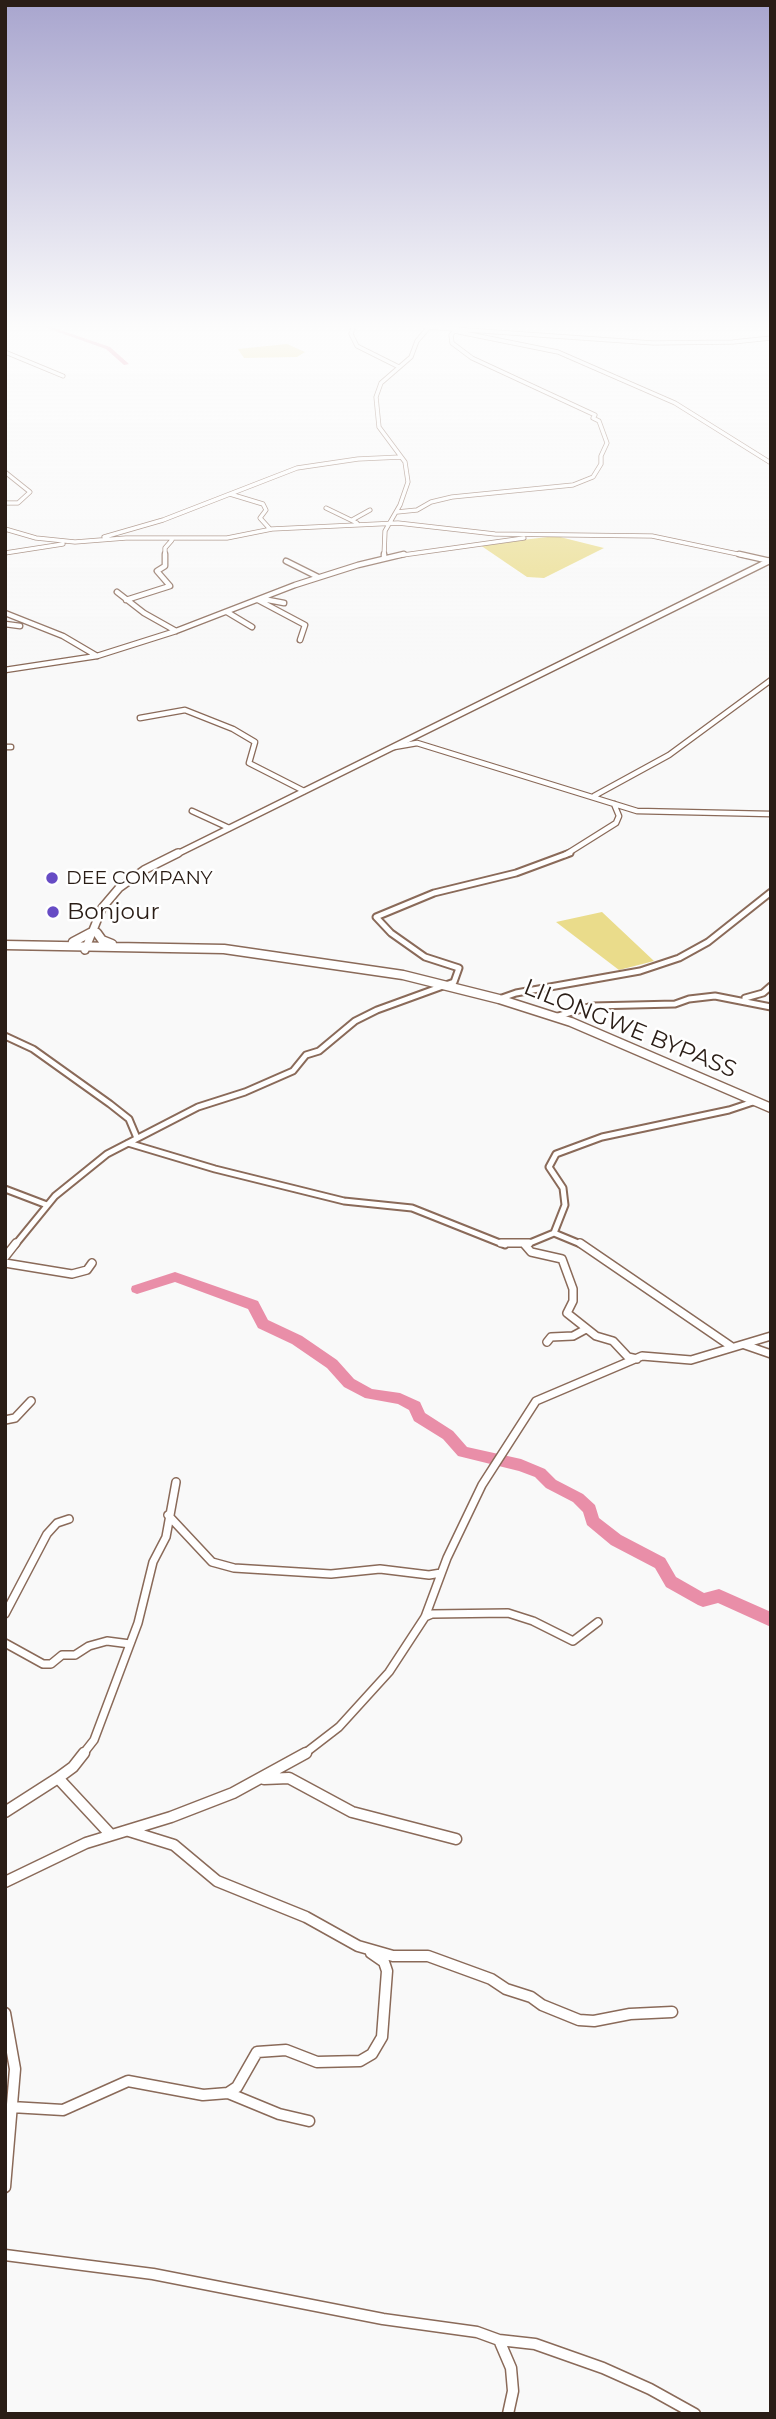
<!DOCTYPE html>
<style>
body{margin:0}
#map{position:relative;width:776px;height:2419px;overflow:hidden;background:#f9f9f9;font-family:Montserrat,sans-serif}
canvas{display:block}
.frame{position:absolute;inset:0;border:7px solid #2a1d16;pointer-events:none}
</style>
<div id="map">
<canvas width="776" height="2419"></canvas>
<div class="frame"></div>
</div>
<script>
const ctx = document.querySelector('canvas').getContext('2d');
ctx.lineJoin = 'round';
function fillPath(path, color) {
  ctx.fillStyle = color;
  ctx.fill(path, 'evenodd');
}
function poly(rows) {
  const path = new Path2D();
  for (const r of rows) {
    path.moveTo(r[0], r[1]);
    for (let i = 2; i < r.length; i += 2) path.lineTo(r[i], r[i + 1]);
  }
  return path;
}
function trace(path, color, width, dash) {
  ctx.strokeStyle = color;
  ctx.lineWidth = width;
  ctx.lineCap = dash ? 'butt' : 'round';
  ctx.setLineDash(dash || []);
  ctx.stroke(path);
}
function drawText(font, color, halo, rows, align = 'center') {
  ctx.font = font + ' Montserrat,sans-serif';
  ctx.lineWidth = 5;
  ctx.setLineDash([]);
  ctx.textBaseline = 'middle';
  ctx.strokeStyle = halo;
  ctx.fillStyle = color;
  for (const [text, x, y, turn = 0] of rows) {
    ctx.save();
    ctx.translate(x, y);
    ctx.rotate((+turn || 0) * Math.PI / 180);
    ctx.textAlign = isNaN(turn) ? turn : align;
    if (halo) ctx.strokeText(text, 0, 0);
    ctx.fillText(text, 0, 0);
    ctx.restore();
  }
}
fillPath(poly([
 [287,344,305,352,297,357,244,358,238,349],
 [556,536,604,548,544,578,527,577,480,545],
 [602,912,654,961,619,970,556,922]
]), '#eadc8b');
fillPath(poly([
 [44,327,51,327,110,347,129,364,124,365,106,349,44,327],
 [175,1272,258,1301,268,1320,302,1336,337,1360,354,1379,372,1389,400,1393,420,1402,425,1413,453,1431,467,1447,521,1459,545,1469,556,1480,583,1494,595,1505,599,1518,621,1535,665,1558,676,1577,704,1593,719,1589,771,1612,771,1627,718,1603,703,1607,698,1605,666,1587,655,1568,611,1545,587,1525,583,1512,573,1502,546,1488,535,1477,519,1471,458,1456,443,1439,414,1421,409,1410,398,1404,365,1398,344,1387,327,1368,292,1344,258,1328,248,1309,175,1282,137,1294,132,1292,131,1289,132,1286,175,1272]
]), '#e98ea8');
const streetFar4 = poly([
 [425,327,653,343,733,342,771,338],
 [353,328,351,334,357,346,399,367],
 [454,331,558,352,675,403,771,463],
 [5,352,63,376],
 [5,472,30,492,18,503,5,503],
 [230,494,263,504,266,510,260,518,270,529],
 [326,508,357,523],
 [397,512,417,510,431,502,452,497,573,485,593,477,601,464,601,456,607,443,599,421,593,418,595,415,472,358,452,343,451,335,456,329],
 [352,520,370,510],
 [5,529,36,538,75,542,126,538,227,538,272,529,398,523,495,534,652,536,747,556],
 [104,537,163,520,297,468,358,459,401,457],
 [5,553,63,544],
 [165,556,165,548,172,540],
 [384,556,385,531,400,505,408,482,405,462,379,427,376,397,381,383,411,357,417,341,429,327],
 [396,556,524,538]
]);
const streetFar3 = poly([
 [739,554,770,561],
 [384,558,384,554],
 [286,561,318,577],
 [117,592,144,613,176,631],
 [263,599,284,603],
 [126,600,170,586,157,571,165,566,165,554],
 [258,600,305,625,300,640],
 [227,612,252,627],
 [5,613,63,636,97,656],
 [5,624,20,626],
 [5,670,97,656,176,631,295,585,358,565,404,554],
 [140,718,185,710,233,729,255,742,249,763,304,791],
 [5,747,11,747],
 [394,747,417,743,637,811,771,814],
 [594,796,669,755,771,680],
 [192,811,229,828],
 [565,855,616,823,619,816,614,804]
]);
const streetFar2 = poly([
 [745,998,763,993,771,986],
 [499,999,516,993,640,971,679,958,708,942,771,892],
 [555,1017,592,1006,675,1004,689,999,715,996,771,1007],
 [5,1036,33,1049,110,1104,129,1119,137,1138],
 [128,1143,215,1169,344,1201,412,1208,505,1245],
 [5,1189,47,1205],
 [554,1233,565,1205,563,1188,549,1167,556,1154,602,1137,729,1110,756,1101],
 [15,1245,55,1196,107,1154,198,1107,245,1092,293,1071,306,1055,319,1051,355,1021,377,1010,454,982,459,968,425,957,391,933,376,917,434,893,516,873,570,853],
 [525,1245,554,1233,583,1245]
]);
const streetFar1 = poly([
 [501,1243,529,1243],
 [580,1243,732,1347],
 [525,1245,531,1252,562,1259,573,1289,573,1301,567,1313,596,1336,613,1341,628,1357,637,1359],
 [5,1257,16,1243],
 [5,1263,72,1274,87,1270,92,1263],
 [547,1342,551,1337,573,1336,586,1329],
 [745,1345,771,1354],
 [5,1420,15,1418,31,1401],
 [168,1515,212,1562,234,1568,331,1574,380,1569,429,1575,441,1573],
 [5,1614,47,1534,57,1523,69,1519],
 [425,1617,432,1614,508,1613,533,1621,573,1641,598,1622],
 [5,1643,43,1664,51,1664,62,1655,75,1655,89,1646,107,1641,130,1644],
 [83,1754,94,1740,138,1623,153,1562,166,1537,176,1482],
 [304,1754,339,1727,389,1672,425,1617,447,1558,482,1485,536,1401,642,1356,691,1360,771,1336]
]);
const street = poly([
 [84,1753,73,1767,58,1778,111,1835],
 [264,1779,289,1778,352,1812,456,1839],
 [5,1812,58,1778],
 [129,1831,174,1845,217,1881,306,1917,358,1946,393,1956,428,1956,491,1979,506,1989,531,1997,542,2005,579,2020,594,2021,630,2014,672,2012],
 [5,1882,86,1843,171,1817,233,1793,306,1753],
 [5,2013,15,2069,5,2187],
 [228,2093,279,2114,309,2121],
 [11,2107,63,2110,128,2081,203,2095,228,2093,237,2087,257,2052,286,2050,317,2062,360,2061,372,2054,382,2037,387,1971,384,1962,371,1953],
 [5,2255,153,2274,383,2319,477,2332,499,2340,535,2344,603,2368,650,2389,695,2414],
 [499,2340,511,2368,513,2391,508,2414]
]);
const secondaryFar1 = poly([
 [175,855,771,560]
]);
const secondary = poly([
 [85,950,102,908,119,888,144,870,178,853]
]);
const primary = poly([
 [97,933,102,940,112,944],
 [73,942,90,933],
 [5,945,224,949,403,975,499,999,571,1022,771,1108]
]);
trace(streetFar4, '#8a6a59', 5);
trace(streetFar3, '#8a6a59', 7);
trace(streetFar2, '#8a6a59', 9);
trace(streetFar1, '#8a6a59', 10);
trace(street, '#8a6a59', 13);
trace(secondaryFar1, '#8a6a59', 8);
trace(secondary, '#8a6a59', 10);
trace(primary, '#8a6a59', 11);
trace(streetFar4, '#fff', 3.5);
trace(streetFar3, '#fff', 4.5);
trace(streetFar2, '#fff', 5);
trace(streetFar1, '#fff', 7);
trace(street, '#fff', 10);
trace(secondaryFar1, '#fff', 5);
trace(secondary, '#fff', 7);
trace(primary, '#fff', 8);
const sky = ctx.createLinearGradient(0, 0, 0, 665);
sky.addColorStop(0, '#a8a5ce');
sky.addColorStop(0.49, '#fcfcfc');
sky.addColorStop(1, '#fcfcfc00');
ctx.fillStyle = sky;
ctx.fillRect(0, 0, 776, 665);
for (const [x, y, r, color] of [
 [52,878,7,"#674cc5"],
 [53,912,7,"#674cc5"]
]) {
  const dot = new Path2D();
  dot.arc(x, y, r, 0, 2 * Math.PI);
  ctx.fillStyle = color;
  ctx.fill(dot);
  trace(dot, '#fff', 2.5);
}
drawText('19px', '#2a1d16', '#fff', [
 ["DEE COMPANY",66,878]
], 'left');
drawText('23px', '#2a1d16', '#fff', [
 ["Bonjour",67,912]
], 'left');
drawText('23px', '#2a1d16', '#fff', [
 ["LILONGWE BYPASS",630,1029,22]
]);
</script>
